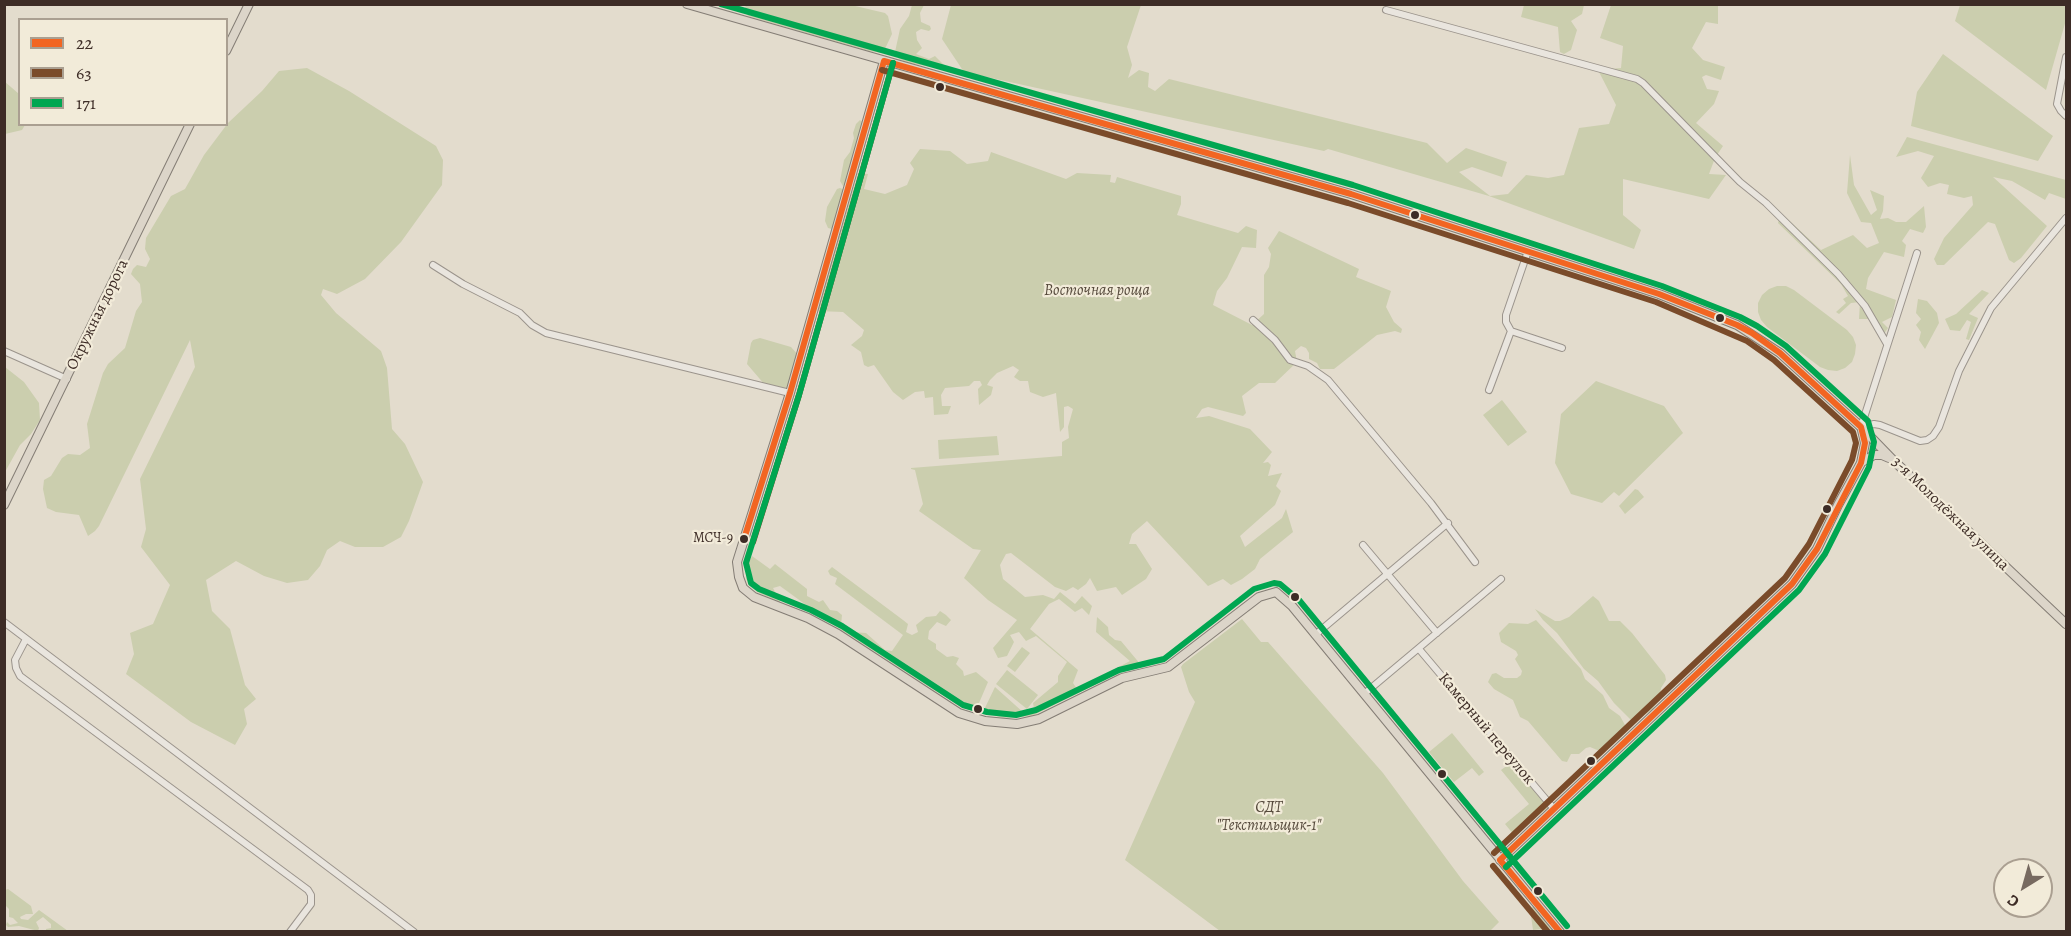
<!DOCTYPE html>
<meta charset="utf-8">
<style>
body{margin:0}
#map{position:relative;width:2071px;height:936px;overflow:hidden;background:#e3dccd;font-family:Alegreya,serif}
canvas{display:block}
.frame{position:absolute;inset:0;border:6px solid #3d2c26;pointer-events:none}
.legend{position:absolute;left:18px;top:18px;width:210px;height:108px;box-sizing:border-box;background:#f2ebd9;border:2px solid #aa9f91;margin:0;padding:8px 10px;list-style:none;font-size:18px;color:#3d2c26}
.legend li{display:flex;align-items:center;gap:12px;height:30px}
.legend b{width:30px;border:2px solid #aa9f91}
.north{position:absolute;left:1993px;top:858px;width:60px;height:60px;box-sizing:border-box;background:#f2ebd9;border:2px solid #aa9f91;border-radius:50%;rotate:217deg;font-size:16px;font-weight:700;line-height:24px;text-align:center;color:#3d2c26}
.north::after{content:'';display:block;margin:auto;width:21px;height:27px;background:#776a60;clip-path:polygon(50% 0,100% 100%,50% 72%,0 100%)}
</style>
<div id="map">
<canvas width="2071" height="936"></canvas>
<div class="frame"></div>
<ul class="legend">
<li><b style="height:8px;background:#f26522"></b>22</li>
<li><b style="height:8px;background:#7a4b2a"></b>63</li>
<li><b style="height:8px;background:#00a651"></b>171</li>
</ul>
<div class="north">С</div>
</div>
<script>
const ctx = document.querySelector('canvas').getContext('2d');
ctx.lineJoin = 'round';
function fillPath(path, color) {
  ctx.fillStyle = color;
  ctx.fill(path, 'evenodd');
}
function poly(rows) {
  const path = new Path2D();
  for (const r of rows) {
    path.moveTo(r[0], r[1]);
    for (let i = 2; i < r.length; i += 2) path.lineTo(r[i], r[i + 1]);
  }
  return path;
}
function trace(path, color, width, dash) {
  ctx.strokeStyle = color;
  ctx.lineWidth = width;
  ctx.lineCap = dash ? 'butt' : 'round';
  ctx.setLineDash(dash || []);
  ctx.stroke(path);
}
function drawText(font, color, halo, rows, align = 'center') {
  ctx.font = font + ' Alegreya,serif';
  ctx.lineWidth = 4.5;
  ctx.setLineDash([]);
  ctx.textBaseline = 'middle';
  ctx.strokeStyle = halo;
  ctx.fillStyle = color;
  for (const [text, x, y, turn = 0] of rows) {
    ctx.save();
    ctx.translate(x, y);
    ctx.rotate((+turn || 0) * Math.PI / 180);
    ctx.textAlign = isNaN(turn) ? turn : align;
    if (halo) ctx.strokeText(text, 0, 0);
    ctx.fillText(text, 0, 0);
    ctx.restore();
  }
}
fillPath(poly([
 [746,5,851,5,885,13,888,16,892,34,883,53,868,51,748,16,744,11],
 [912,5,924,5,920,13,921,22,930,26,931,29,929,31,921,29,916,32,917,40,922,48,916,54,929,59,935,56,944,65,943,69,908,63,899,59,895,52,900,29,909,16],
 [951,5,1141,5,1127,47,1132,65,1128,78,1139,70,1149,73,1148,87,1155,91,1169,79,1427,143,1447,163,1466,148,1507,162,1502,177,1472,167,1459,172,1490,196,1508,194,1526,175,1548,178,1564,175,1579,128,1609,124,1616,105,1598,70,1621,68,1623,46,1600,38,1611,5,1718,5,1718,24,1706,22,1692,48,1703,60,1725,67,1721,80,1706,75,1702,77,1707,89,1719,91,1714,104,1696,123,1723,146,1715,158,1709,174,1726,175,1709,199,1623,179,1623,215,1641,230,1634,249,1489,196,1328,149,1324,151,964,72,942,39],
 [1524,5,1584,5,1582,14,1571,21,1577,30,1571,50,1564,54,1560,52,1558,27,1521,17],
 [1960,5,2066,5,2066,20,2046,90,1955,21],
 [1943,54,2053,136,2038,161,1911,126,1917,92],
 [307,68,349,91,436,146,443,160,442,185,401,242,365,279,337,294,323,289,321,295,336,313,381,351,387,368,392,429,405,444,423,482,409,521,401,537,383,547,355,547,340,541,327,550,320,566,308,580,287,583,264,576,236,561,206,580,212,611,230,629,245,685,256,699,244,709,247,724,235,745,191,722,126,674,134,654,130,633,153,624,170,585,141,547,146,529,140,479,195,367,190,340,99,526,95,531,88,536,79,515,56,512,47,508,43,489,44,480,51,476,62,458,68,454,80,455,90,448,87,424,103,373,108,364,125,348,136,311,142,302,140,284,131,274,133,269,137,265,146,267,150,259,145,249,146,238,171,196,185,189,204,155,228,123,262,91,279,71],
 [4,81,19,94,20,124,25,125,22,130,5,134],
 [860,120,863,122,860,147,850,165,846,184,843,186,840,181,844,160,850,152,854,138,853,133,856,124],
 [1907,137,2066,180,2066,199,2049,193,2045,200,2012,181,1993,177,2047,226,2021,258,2014,263,2009,260,1995,224,1988,222,1944,265,1937,265,1934,259,1944,238,1973,205,1972,196,1964,198,1947,194,1949,185,1940,183,1928,187,1921,178,1934,156,1918,151,1896,157],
 [920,149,950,151,967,164,988,161,991,152,1066,179,1077,173,1111,175,1110,182,1115,183,1117,177,1181,196,1181,204,1177,215,1238,233,1246,226,1257,230,1256,248,1242,247,1227,278,1217,291,1213,305,1252,325,1264,314,1264,275,1269,267,1271,254,1268,248,1279,231,1359,269,1356,277,1391,291,1386,307,1394,322,1402,329,1401,333,1395,331,1377,335,1334,369,1320,369,1317,363,1309,359,1309,353,1306,348,1301,346,1295,351,1297,362,1275,383,1259,383,1242,396,1246,413,1243,416,1208,407,1202,409,1196,418,1209,416,1250,429,1272,452,1263,463,1268,462,1271,465,1268,476,1282,473,1276,486,1281,491,1275,505,1240,536,1245,547,1282,518,1286,509,1293,532,1260,559,1255,569,1242,579,1231,585,1223,579,1208,586,1147,521,1132,534,1129,544,1136,544,1152,569,1146,579,1122,595,1116,587,1097,591,1090,578,1086,584,1078,590,1073,587,1066,591,1055,587,1011,553,1006,554,1000,565,1003,579,1025,597,1043,595,1054,599,1060,592,1075,604,1082,596,1092,606,1089,615,1082,608,1075,612,1059,599,1049,604,1030,629,1078,670,1073,683,1077,689,1130,661,1096,632,1097,617,1108,627,1109,635,1115,640,1121,641,1141,665,1121,672,1032,716,1003,718,983,712,995,687,1024,713,1034,708,1033,703,1058,682,1058,676,1067,662,1036,636,1026,641,1019,632,1010,635,1014,642,1007,656,998,658,993,648,1017,620,988,600,964,578,981,550,973,549,919,511,923,504,915,470,911,469,911,468,1062,456,1062,442,1069,438,1068,427,1073,409,1068,406,1064,407,1064,427,1060,432,1056,393,1043,397,1030,392,1028,381,1020,381,1014,377,1019,370,1013,366,997,373,990,380,987,385,993,387,991,395,979,405,978,389,982,385,980,381,974,381,969,386,945,388,941,395,942,406,951,406,948,414,934,415,933,397,925,398,924,391,915,392,903,400,893,392,874,365,868,367,864,365,861,352,851,345,862,336,864,330,843,312,817,311,858,173,868,174,864,189,885,194,907,185,914,169,910,163],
 [1850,155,1854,185,1871,215,1877,210,1870,190,1884,196,1883,211,1880,219,1888,218,1896,222,1906,222,1924,206,1926,227,1923,233,1910,229,1902,241,1906,245,1904,257,1884,252,1868,278,1866,289,1896,300,1892,317,1882,322,1888,328,1881,338,1873,319,1859,319,1860,302,1851,303,1839,314,1836,312,1846,303,1843,299,1848,296,1841,284,1778,223,1781,213,1821,250,1853,235,1867,248,1879,243,1871,223,1861,222,1847,193],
 [840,188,845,190,837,220,832,229,828,228,825,221,827,207,837,189],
 [1777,286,1786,286,1794,290,1847,330,1853,337,1856,345,1855,354,1852,362,1845,368,1837,371,1828,370,1820,367,1767,327,1761,320,1758,312,1758,303,1762,295,1769,289],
 [1982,290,1989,293,1969,314,1978,318,1969,340,1966,339,1971,322,1967,320,1960,331,1950,330,1945,319,1956,314],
 [1918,299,1927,301,1937,313,1939,323,1925,349,1919,340,1921,332,1916,325,1921,319,1916,313],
 [760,338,791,347,799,356,787,390,765,385,747,364,751,343,753,340],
 [5,367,24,382,39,403,40,420,31,434,20,445,5,472],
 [1596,381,1664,406,1683,433,1619,496,1614,492,1602,503,1571,494,1555,463,1561,414],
 [1502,400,1527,432,1508,446,1483,415],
 [997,436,999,455,939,459,938,440],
 [1635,489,1638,490,1644,497,1625,514,1619,506],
 [752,556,770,569,775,564,807,589,807,596,819,602,823,600,830,610,837,611,842,615,841,625,851,632,866,633,885,650,892,651,903,635,835,584,837,578,830,575,828,571,832,567,903,620,908,624,906,632,912,635,918,632,916,625,926,617,936,616,940,611,946,615,951,620,946,626,937,622,929,631,928,639,936,644,936,649,947,657,953,656,959,658,956,664,963,671,964,676,976,672,988,682,976,710,937,692,835,626,780,586,773,588,781,603,757,592,746,579,747,566],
 [1593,596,1599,601,1609,621,1620,621,1632,633,1665,675,1666,680,1661,688,1660,698,1652,710,1633,722,1614,703,1598,681,1584,669,1557,633,1543,620,1535,609,1555,621,1560,621,1569,617],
 [1242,619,1261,642,1268,642,1383,773,1463,881,1499,922,1490,931,1220,931,1125,860,1195,702,1189,692,1181,667,1183,664],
 [1536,620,1581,669,1585,679,1603,695,1609,708,1620,716,1625,725,1620,738,1602,752,1590,747,1586,748,1579,754,1571,754,1567,762,1562,761,1528,721,1520,717,1513,700,1494,689,1488,682,1492,674,1496,673,1504,678,1517,678,1521,675,1522,671,1515,659,1518,655,1516,651,1501,642,1499,633,1509,623,1528,624],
 [1022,647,1030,653,1015,672,1007,666],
 [1007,670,1038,695,1027,709,996,684],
 [1452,733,1484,772,1479,776,1472,768,1454,782,1429,752],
 [1512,762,1550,806,1514,835,1505,824,1529,804,1501,770],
 [8,889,31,906,33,914,26,914,20,917,21,919,28,920,39,910,68,931,46,931,46,929,51,928,51,924,43,917,36,922,39,928,38,931,19,926,8,927,6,925,7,922,10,925,18,923,13,918,9,917,9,909,5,905,5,890],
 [1534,906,1543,916,1541,919,1544,917,1555,931,1533,931,1552,928,1533,930,1530,909]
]), '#cbceae');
const minor = poly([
 [1386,10,1637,79,1643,83,1740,182,1766,203,1838,274,1865,306,1887,344],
 [2066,57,2057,104,2061,111,2066,116],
 [1528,251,1506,315,1506,322,1511,331,1562,348],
 [433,265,463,284,520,313,532,325,546,333,790,393],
 [1253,320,1275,340,1290,360,1308,366,1328,380,1431,503,1475,562],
 [4,351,67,379],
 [1489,390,1511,331],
 [1861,427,1874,424,1880,425,1920,441,1927,440,1933,436,1939,427,1959,371,1991,308,2066,218],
 [1861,427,1917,253],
 [1363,545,1437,633],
 [4,622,414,932],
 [1315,635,1448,523],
 [26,639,15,660,16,668,20,676,308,890,311,895,311,904,290,932],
 [1419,649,1554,809],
 [1364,694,1501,579]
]);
const major = poly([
 [687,4,1351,194,1659,294,1737,325,1780,353,1861,427,1893,460,2066,624],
 [226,51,249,4],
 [884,61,790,393,737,562,739,577,743,588,754,597,808,618,838,634,959,713,985,721,1017,724,1039,719,1122,678,1168,667,1259,597,1276,592,1292,606,1560,932],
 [1862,462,1874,455,1882,455,1889,458],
 [4,505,190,124],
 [1500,860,1792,584,1817,549,1838,505,1861,463,1865,443,1862,430]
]);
trace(minor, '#9b948c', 8);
trace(major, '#847d75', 10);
trace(minor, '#e9e5de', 6);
trace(major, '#dcd5c9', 8);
trace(poly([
 [884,61,1351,194,1659,294,1737,325,1752,333,1780,353,1861,427,1865,443,1861,463,1817,549,1792,584,1500,860],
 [744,539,790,393,884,61],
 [1500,860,1560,932]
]), '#f26522', 6);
trace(poly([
 [882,70,1348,203,1656,302,1747,341,1774,360,1853,432,1856,443,1852,460,1809,544,1785,578,1494,853],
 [753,542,799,395,893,63],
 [1493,866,1548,932]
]), '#7a4b2a', 6);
trace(poly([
 [721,4,1353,185,1662,286,1740,317,1757,326,1786,346,1868,421,1874,442,1869,467,1825,554,1799,590,1506,867],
 [893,63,799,395,746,563,751,583,759,589,811,610,842,626,963,705,987,712,1016,715,1036,710,1119,670,1164,659,1254,589,1274,583,1280,584,1299,600,1567,926]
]), '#00a651', 6);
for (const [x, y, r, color] of [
 [940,87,5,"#3d2c26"],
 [1415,215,5,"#3d2c26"],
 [1720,318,5,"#3d2c26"],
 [1827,509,5,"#3d2c26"],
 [744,539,5,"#3d2c26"],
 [1295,597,5,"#3d2c26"],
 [978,709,5,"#3d2c26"],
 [1591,761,5,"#3d2c26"],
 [1442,774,5,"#3d2c26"],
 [1538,891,5,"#3d2c26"]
]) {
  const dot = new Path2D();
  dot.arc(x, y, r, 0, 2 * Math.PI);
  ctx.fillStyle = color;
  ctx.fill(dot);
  trace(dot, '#f2ebd9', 2);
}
drawText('14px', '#3d2c26', '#f2ebd9', [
 ["МСЧ-9",733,539]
], 'right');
drawText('italic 16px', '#564a3c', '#f2ebd9', [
 ["Восточная роща",1097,291],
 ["СДТ",1269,808],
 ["\"Текстильщик-1\"",1269,826]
]);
drawText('16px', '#3d2c26', '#f2ebd9', [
 ["Окружная дорога",98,315,-64],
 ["3-я Молодёжная улица",1950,514,44],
 ["Камерный переулок",1486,729,50]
]);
</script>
